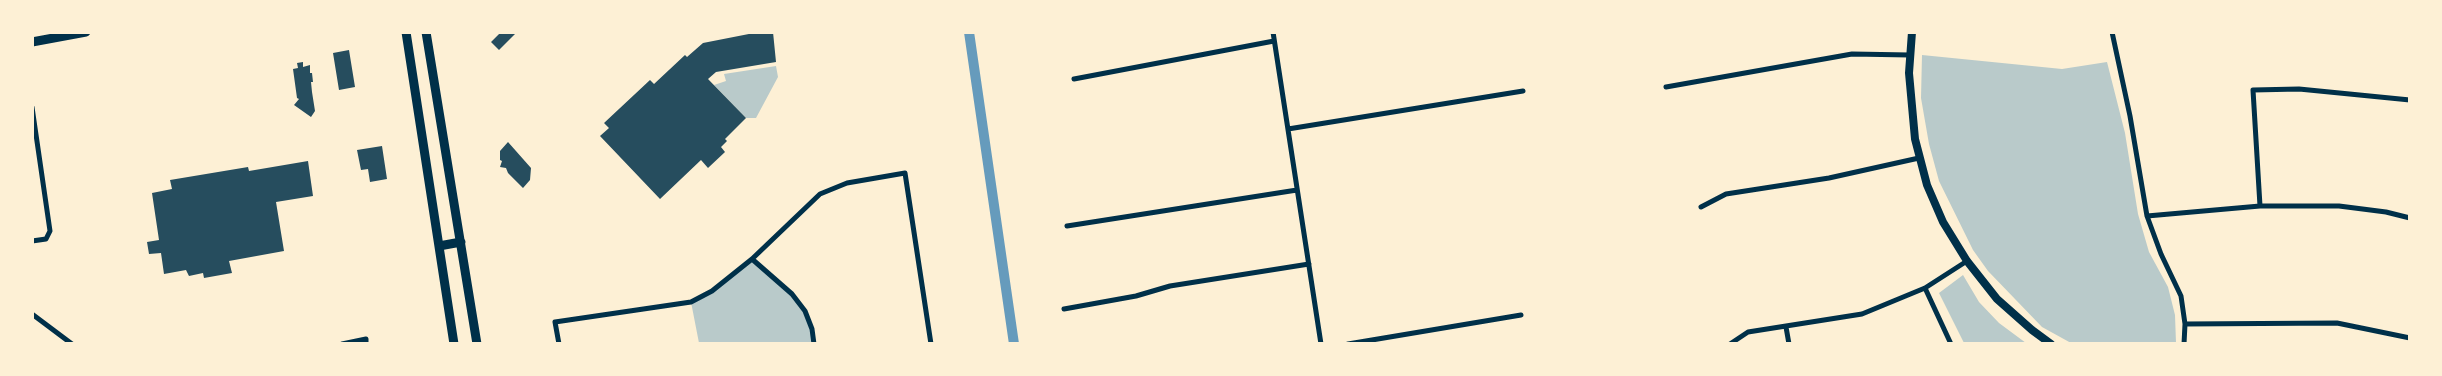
<!DOCTYPE html>
<style>
body{margin:0}
#map{position:relative;width:2442px;height:376px;overflow:hidden;background:#fdf0d5;font-family:Georgia,serif}
canvas{display:block}
.frame{position:absolute;inset:0;border:34px solid #fdf0d5;pointer-events:none}
</style>
<div id="map">
<canvas width="2442" height="376"></canvas>
<div class="frame"></div>
</div>
<script>
const ctx = document.querySelector('canvas').getContext('2d');
ctx.lineJoin = 'round';
function fillPath(path, color) {
  ctx.fillStyle = color;
  ctx.fill(path, 'evenodd');
}
function poly(rows) {
  const path = new Path2D();
  for (const r of rows) {
    path.moveTo(r[0], r[1]);
    for (let i = 2; i < r.length; i += 2) path.lineTo(r[i], r[i + 1]);
  }
  return path;
}
function trace(path, color, width, dash) {
  ctx.strokeStyle = color;
  ctx.lineWidth = width;
  ctx.lineCap = dash ? 'butt' : 'round';
  ctx.setLineDash(dash || []);
  ctx.stroke(path);
}
fillPath(poly([
 [1922,55,2062,69,2107,62,2125,133,2138,214,2149,252,2168,287,2175,315,2176,343,2071,343,2042,327,1988,271,1973,250,1939,181,1929,144,1921,98],
 [776,66,778,77,756,118,746,118,714,85,726,81,724,74],
 [752,259,792,294,805,311,814,343,699,343,691,302,712,291],
 [1963,275,1979,302,1999,323,2026,343,1964,343,1939,293]
]), '#b9caca');
trace(poly([
 [969,32,1014,344]
]), '#669bbc', 10);
fillPath(poly([
 [501,32,517,32,499,50,491,42],
 [759,32,773,32,776,62,716,72,708,79,746,118,725,139,727,141,721,147,725,152,708,168,701,160,660,199,600,136,609,128,604,123,650,80,654,84,685,55,687,57,703,43],
 [349,50,355,87,339,90,333,53],
 [303,62,303,67,310,65,310,73,312,73,313,82,311,82,312,92,315,111,311,117,294,105,299,99,297,98,293,69,298,68,297,63],
 [508,142,531,168,530,180,523,188,508,173,506,168,500,167,502,161,500,160,500,151],
 [382,146,387,179,370,182,368,169,361,170,357,150],
 [308,161,313,196,276,202,284,251,229,261,232,273,204,278,203,273,189,276,186,270,164,274,161,253,149,254,147,242,159,240,152,193,172,189,170,180,248,167,249,171]
]), '#264d5e');
trace(poly([
 [1273,32,1321,344],
 [2112,32,2130,116,2147,216,2161,254,2181,296,2185,324,2184,344],
 [1074,79,1274,41],
 [1666,87,1852,54,1910,55],
 [32,107,50,231,46,239,32,241],
 [1288,129,1523,91],
 [2260,206,2253,90,2299,89,2410,100],
 [1701,207,1726,194,1829,178,1919,158],
 [2147,216,2260,206,2339,206,2386,212,2410,218],
 [1067,226,1297,190],
 [752,259,792,294,805,311,812,329,814,344],
 [1925,288,1951,344],
 [1064,309,1136,296,1170,286,1309,264],
 [32,314,72,344],
 [2185,324,2337,323,2410,338],
 [1786,327,1789,344],
 [342,344,366,339,366,344],
 [559,344,555,322,691,302,712,291,752,259,820,194,847,183,905,173,931,344],
 [1348,344,1521,315],
 [1730,344,1748,332,1862,314,1925,288,1967,261]
]), '#003049', 5);
trace(poly([
 [1912,32,1909,73,1915,139,1927,185,1943,222,1967,261,1997,299,2032,330,2051,344]
]), '#003049', 8);
trace(poly([
 [406,32,454,344],
 [426,32,477,344],
 [439,246,461,242]
]), '#003049', 9);
trace(poly([
 [32,42,86,32]
]), '#003049', 9);
</script>
